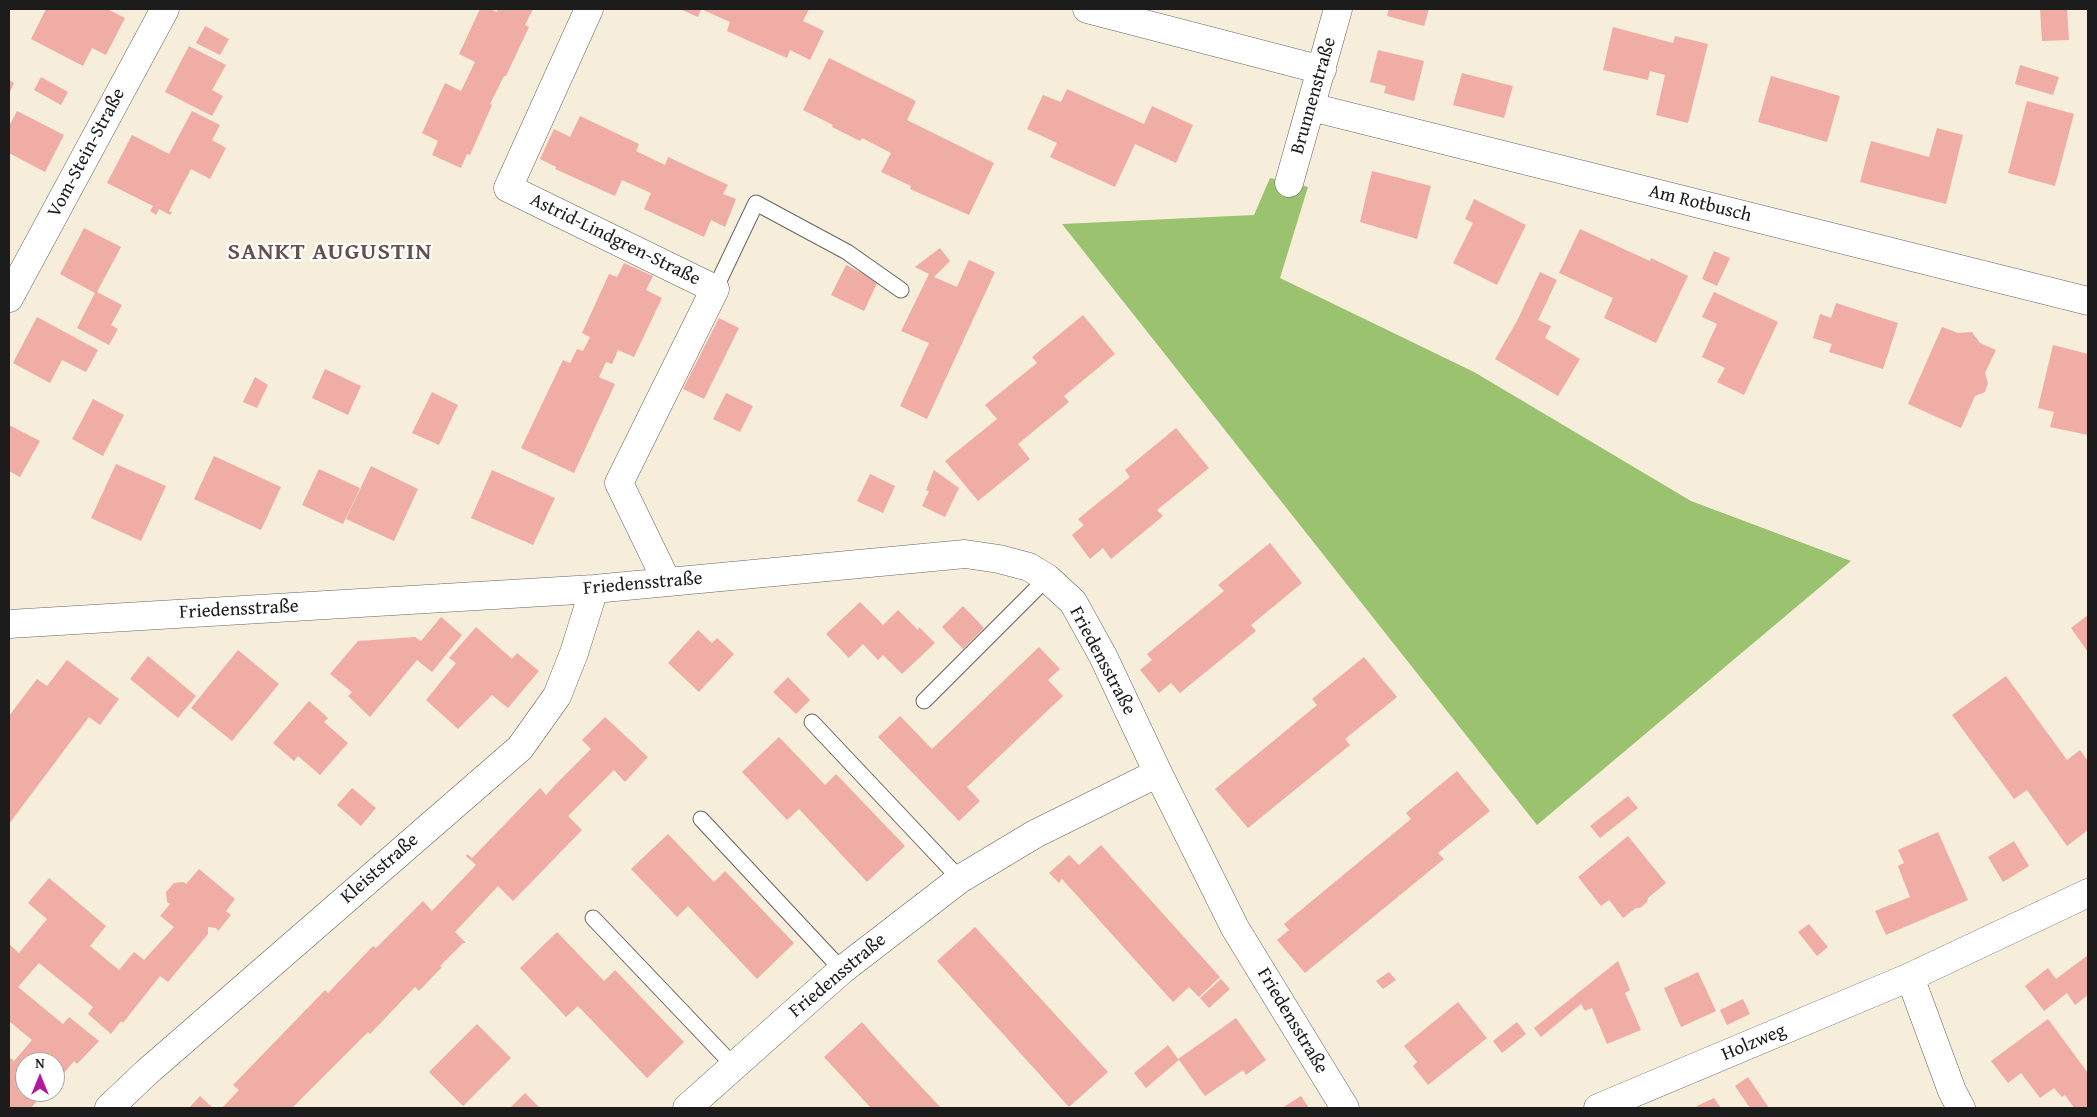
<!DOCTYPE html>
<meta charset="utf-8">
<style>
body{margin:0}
#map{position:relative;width:2097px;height:1117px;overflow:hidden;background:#f6eddb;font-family:"Gentium Book Plus",serif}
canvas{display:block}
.frame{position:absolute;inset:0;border:10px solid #1c1c1c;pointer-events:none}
.north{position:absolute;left:15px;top:1052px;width:50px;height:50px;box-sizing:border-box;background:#fff;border:1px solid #a4a4a4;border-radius:50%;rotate:0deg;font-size:14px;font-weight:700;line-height:20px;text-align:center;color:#1c1c1c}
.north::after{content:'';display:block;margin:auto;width:18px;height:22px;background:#b5179e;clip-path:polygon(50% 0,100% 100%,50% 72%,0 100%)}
</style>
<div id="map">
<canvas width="2097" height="1117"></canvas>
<div class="frame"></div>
<div class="north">N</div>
</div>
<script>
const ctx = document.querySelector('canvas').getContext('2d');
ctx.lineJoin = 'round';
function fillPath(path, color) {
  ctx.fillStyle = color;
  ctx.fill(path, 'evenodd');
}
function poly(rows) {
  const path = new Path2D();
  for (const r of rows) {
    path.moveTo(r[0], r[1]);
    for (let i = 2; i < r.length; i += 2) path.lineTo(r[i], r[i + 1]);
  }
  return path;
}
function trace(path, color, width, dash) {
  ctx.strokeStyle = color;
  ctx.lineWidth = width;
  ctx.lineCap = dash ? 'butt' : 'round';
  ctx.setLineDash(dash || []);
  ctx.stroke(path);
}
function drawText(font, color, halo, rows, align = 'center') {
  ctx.font = font + ' "Gentium Book Plus",serif';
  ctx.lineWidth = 4.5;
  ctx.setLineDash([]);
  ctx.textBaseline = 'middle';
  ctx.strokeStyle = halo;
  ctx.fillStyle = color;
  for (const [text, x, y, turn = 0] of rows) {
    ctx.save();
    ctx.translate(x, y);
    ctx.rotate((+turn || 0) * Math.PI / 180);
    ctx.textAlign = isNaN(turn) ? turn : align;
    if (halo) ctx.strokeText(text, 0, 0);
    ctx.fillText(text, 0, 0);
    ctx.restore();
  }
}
fillPath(poly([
 [1270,178,1308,187,1280,278,1474,372,1691,501,1851,561,1537,825,1062,224,1254,215]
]), '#9bc36f');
fillPath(poly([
 [46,9,107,9,125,18,106,55,92,48,83,66,31,39],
 [480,9,490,9,497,12,498,9,533,9,525,25,529,27,506,76,504,76,490,104,492,105,470,155,467,154,461,168,432,155,438,141,422,133,445,83,461,91,475,62,459,54],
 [680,9,809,9,803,21,824,31,810,60,790,50,787,58,727,31,730,22,701,9,698,17],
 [1389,9,1429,9,1424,26,1387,16],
 [2040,9,2067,9,2069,40,2042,41],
 [205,26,229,39,220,55,196,43],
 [1613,27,1673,43,1675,36,1708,44,1688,123,1656,115,1665,75,1650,71,1648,80,1603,70],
 [189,46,226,65,212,90,223,96,212,116,165,92],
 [1378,50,1424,61,1414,101,1384,93,1386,86,1370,82],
 [829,58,916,101,907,120,994,163,969,215,910,189,911,186,881,172,891,153,862,138,860,141,832,127,833,125,803,110],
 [2020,65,2059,77,2053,95,2015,84],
 [1462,73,1513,86,1504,118,1453,105],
 [1771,76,1840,96,1827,142,1758,122],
 [41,77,68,92,61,105,34,90],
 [9,80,14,83,9,94],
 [1067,89,1144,124,1152,106,1193,125,1176,163,1135,144,1115,187,1050,157,1057,143,1027,129,1043,95,1061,102],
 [2027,101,2074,114,2055,186,2008,173],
 [17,111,64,135,45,172,9,153,9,126],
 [192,111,220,125,212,140,226,148,210,179,191,169,169,211,172,212,170,215,159,209,156,215,150,211,153,206,107,183,132,135,169,154],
 [580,116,639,144,636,151,665,165,668,157,728,185,723,194,736,199,725,227,711,220,704,237,644,209,651,193,622,180,615,196,555,169,556,167,540,159,554,129,570,137],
 [1937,128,1963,135,1946,204,1860,182,1871,141,1929,157],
 [1372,171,1431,186,1417,239,1360,222],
 [1474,199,1526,225,1497,285,1453,263,1473,223,1465,219],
 [84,228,121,247,97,292,122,305,111,325,118,329,109,345,77,328,95,293,60,274],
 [1580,229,1650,261,1651,258,1688,276,1656,343,1604,318,1613,298,1559,273],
 [940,248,950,261,934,277,957,287,969,260,995,272,927,419,900,406,929,343,901,331,929,274,915,267],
 [1714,251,1730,258,1717,286,1702,279],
 [624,263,653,276,646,290,662,298,634,357,618,350,612,364,606,362,599,377,615,384,574,473,521,448,563,360,570,363,577,349,583,351,590,337,582,333,609,274,617,277],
 [846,265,878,281,864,311,831,295],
 [1540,272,1557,280,1538,320,1551,326,1545,338,1580,359,1558,396,1495,359,1517,321],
 [1714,292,1778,322,1744,395,1717,382,1725,368,1702,357,1717,324,1702,317],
 [1836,303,1898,323,1883,369,1829,352,1832,344,1813,338,1820,314,1831,318],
 [1083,315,1115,354,1064,396,1069,402,1018,444,1030,459,978,501,945,461,997,419,985,405,1037,363,1032,357],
 [37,317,98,350,86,372,62,360,50,383,13,363],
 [719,318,739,328,704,399,683,389],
 [1942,327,1958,333,1972,332,1980,343,1996,350,1985,373,1988,383,1985,392,1975,396,1961,428,1908,404],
 [2053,345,2088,354,2088,435,2050,427,2054,412,2038,408],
 [325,369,361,386,348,415,312,398],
 [255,377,268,385,257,408,243,402],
 [432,392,458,405,439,445,412,433],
 [726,393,753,406,740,432,713,419],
 [93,399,124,415,103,456,72,439],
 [9,425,40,441,20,477,9,471],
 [1176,428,1209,468,1157,510,1163,516,1111,559,1103,548,1090,559,1072,535,1084,525,1078,519,1130,477,1125,470],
 [214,456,281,487,261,530,194,499],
 [116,464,166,486,141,541,91,518],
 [371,466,418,489,394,541,346,519],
 [319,469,360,488,343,524,302,505],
 [492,470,555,498,533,545,471,518],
 [934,470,959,488,945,517,922,506,929,491,926,490],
 [870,474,895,486,883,513,857,501],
 [1270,543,1302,583,1251,625,1256,631,1180,693,1171,683,1159,693,1140,670,1152,660,1147,654,1224,591,1218,585],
 [860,602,883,625,898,610,918,630,919,627,935,643,902,674,883,655,878,660,863,644,849,658,826,634],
 [963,606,984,628,963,649,942,627],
 [2088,615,2088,652,2071,628],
 [441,617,462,635,432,672,417,660,370,717,348,696,352,692,330,674,358,641,415,637,421,641],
 [476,627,512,659,517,653,539,671,508,708,492,695,458,729,426,700,456,663,449,658],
 [698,630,712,643,717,638,734,654,699,692,668,663],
 [1039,647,1060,669,1048,680,1063,696,967,787,980,801,959,821,878,737,900,716,932,749],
 [238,650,279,684,232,741,191,708],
 [148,656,196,696,178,718,130,679],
 [1364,657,1397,697,1345,739,1350,745,1248,828,1215,789,1317,705,1312,699],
 [67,660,119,699,100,725,89,717,9,824,9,716,37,679,47,686],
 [2006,676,2067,760,2080,750,2088,761,2088,830,2067,846,2027,790,2014,799,1952,715],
 [788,677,810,700,796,714,773,692],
 [309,701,328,718,324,722,348,743,320,775,298,756,294,761,273,743],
 [605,717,648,757,625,782,614,770,568,816,582,830,513,901,498,886,455,932,466,943,463,943,440,966,442,967,419,991,415,987,370,1034,368,1032,292,1108,222,1108,239,1090,233,1085,325,990,328,993,373,946,376,948,423,901,432,911,476,865,466,856,467,854,472,858,540,788,546,795,557,783,591,749,582,740],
 [779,737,825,785,836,774,905,846,867,882,799,809,787,820,742,772],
 [1457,771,1490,811,1438,853,1444,859,1305,973,1277,940,1289,930,1284,924,1411,819,1406,813],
 [352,788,376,808,361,826,337,805],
 [1628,796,1638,808,1600,838,1590,826],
 [1938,832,1968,900,1886,935,1875,911,1910,897,1898,866,1904,863,1898,850],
 [668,834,714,882,725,871,794,943,757,979,688,906,677,917,631,869],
 [1628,836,1666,883,1648,898,1647,902,1640,908,1636,908,1623,918,1609,900,1601,906,1578,877],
 [2014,841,2029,866,2003,882,1988,857],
 [1101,845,1220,977,1199,997,1189,987,1173,1002,1062,879,1059,883,1049,873,1069,855,1079,865],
 [199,869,235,899,226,911,231,915,218,931,216,928,208,927,208,934,168,982,160,976,123,1023,121,1021,111,1034,88,1014,93,1007,39,963,18,987,63,1024,69,1017,99,1041,77,1064,74,1061,55,1084,55,1062,25,1062,25,1092,45,1092,31,1108,9,1108,9,1057,14,1061,32,1040,10,1022,9,1024,9,944,19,953,47,919,28,903,49,878,106,926,90,946,119,970,134,952,144,960,174,927,160,916,170,904,167,902,166,892,174,883,183,882,186,884],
 [1809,924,1828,947,1817,956,1798,932],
 [975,927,1108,1072,1069,1107,937,961],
 [557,932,604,981,615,970,684,1042,647,1078,578,1006,566,1017,520,968],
 [2088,955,2088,995,2075,1005,2067,993,2044,1011,2025,986,2048,968,2056,979],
 [1618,961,1630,990,1625,993,1641,1030,1607,1044,1592,1008,1585,1011,1581,1004,1541,1037,1534,1028],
 [1389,972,1396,980,1383,989,1376,981],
 [1698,972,1716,1011,1681,1027,1664,988],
 [1221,979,1230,989,1209,1008,1200,998],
 [1743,999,1750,1014,1727,1025,1720,1010],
 [1458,1002,1487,1038,1428,1085,1413,1066,1417,1062,1404,1046],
 [1236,1018,1266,1060,1246,1075,1243,1070,1205,1096,1179,1060,1146,1088,1134,1073,1168,1045,1178,1059],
 [2048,1019,2088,1073,2088,1108,2074,1108,2065,1095,2062,1097,2054,1088,2040,1098,2021,1073,2008,1083,1991,1061],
 [862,1022,884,1047,941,1108,871,1108,824,1057],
 [1517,1022,1526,1034,1502,1053,1493,1041],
 [477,1024,511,1058,463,1106,429,1072],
 [1748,1077,1769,1108,1750,1108,1735,1086],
 [525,1093,540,1108,510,1108],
 [200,1096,213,1108,189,1108],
 [1301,1096,1309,1108,1282,1108],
 [1714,1098,1721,1108,1694,1108,1701,1104]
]), '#f0ada6');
const lane = poly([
 [715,289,756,203,847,252,901,290],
 [924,701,1047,578],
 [812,722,960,879],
 [701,819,842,970],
 [593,918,733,1065]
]);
const street = poly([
 [589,9,508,188,715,289,619,483,667,582],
 [1087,9,1322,70],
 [1311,107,2088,301],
 [1289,183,1338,9],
 [9,298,165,9],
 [9,624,594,589,965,554,999,559,1029,567,1047,578,1073,602,1103,656,1158,773,1235,928,1345,1108],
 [1910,977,1952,1091,1961,1108],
 [109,1108,147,1072,520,748,557,696,574,653,594,589],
 [687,1108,842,970,960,879,1035,834,1158,773],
 [1598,1108,1910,977,2088,893]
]);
trace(lane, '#68655f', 17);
trace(street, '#68655f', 29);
trace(lane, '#fff', 15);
trace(street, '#fff', 28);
drawText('19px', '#1c1c1c', '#fff', [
 ["Brunnenstraße",1314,96,-74],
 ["Vom-Stein-Straße",87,153,-62],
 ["Am Rotbusch",1700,204,14],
 ["Astrid-Lindgren-Straße",615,240,26],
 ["Friedensstraße",643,584,-5],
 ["Friedensstraße",239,610,-3],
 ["Friedensstraße",1102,661,62],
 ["Kleiststraße",380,869,-41],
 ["Friedensstraße",838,976,-40],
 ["Friedensstraße",1292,1021,59],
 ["Holzweg",1754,1043,-23]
]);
ctx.letterSpacing = '1px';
drawText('bold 24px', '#664f4c', '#fff', [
 ["SANKT AUGUSTIN",330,253]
]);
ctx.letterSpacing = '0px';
</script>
